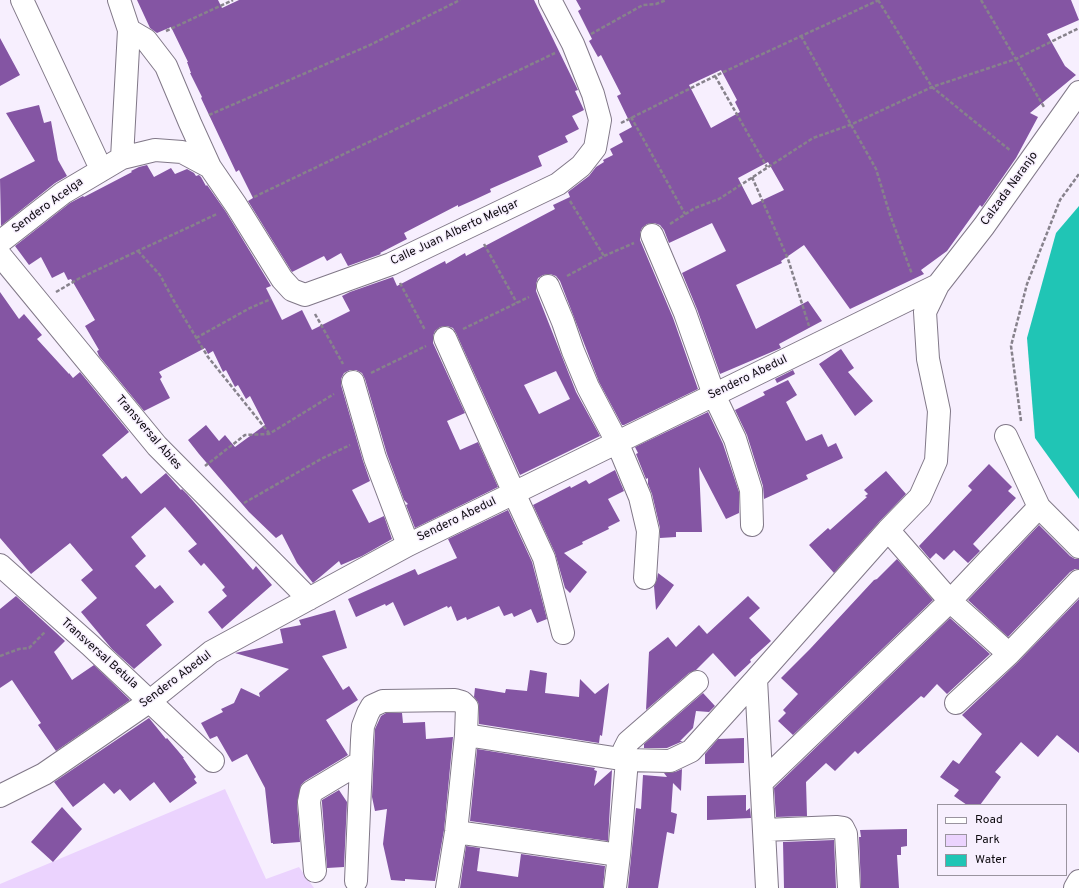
<!DOCTYPE html>
<style>
body{margin:0}
#map{position:relative;width:1079px;height:888px;overflow:hidden;background:#f7effe;font-family:Overpass,sans-serif}
canvas{display:block}
.legend{position:absolute;left:937px;top:804px;width:130px;height:72px;box-sizing:border-box;background:#f7effe;border:1px solid #9a949f;margin:0;padding:5px 7px;list-style:none;font-size:12px;color:#0e0b10}
.legend li{display:flex;align-items:center;gap:8px;height:20px}
.legend b{width:20px;border:1px solid #9a949f}
</style>
<div id="map">
<canvas width="1079" height="888"></canvas>
<ul class="legend">
<li><b style="height:5px;background:#fff"></b>Road</li>
<li><b style="height:11px;background:#ebd3fe"></b>Park</li>
<li><b style="height:11px;background:#20c5b5"></b>Water</li>
</ul>
</div>
<script>
const ctx = document.querySelector('canvas').getContext('2d');
ctx.lineJoin = 'round';
function fillPath(path, color) {
  ctx.fillStyle = color;
  ctx.fill(path, 'evenodd');
}
function poly(rows) {
  const path = new Path2D();
  for (const r of rows) {
    path.moveTo(r[0], r[1]);
    for (let i = 2; i < r.length; i += 2) path.lineTo(r[i], r[i + 1]);
  }
  return path;
}
function trace(path, color, width, dash) {
  ctx.strokeStyle = color;
  ctx.lineWidth = width;
  ctx.lineCap = dash ? 'butt' : 'round';
  ctx.setLineDash(dash || []);
  ctx.stroke(path);
}
function drawText(font, color, halo, rows, align = 'center') {
  ctx.font = font + ' Overpass,sans-serif';
  ctx.lineWidth = 3;
  ctx.setLineDash([]);
  ctx.textBaseline = 'middle';
  ctx.strokeStyle = halo;
  ctx.fillStyle = color;
  for (const [text, x, y, turn = 0] of rows) {
    ctx.save();
    ctx.translate(x, y);
    ctx.rotate((+turn || 0) * Math.PI / 180);
    ctx.textAlign = isNaN(turn) ? turn : align;
    if (halo) ctx.strokeText(text, 0, 0);
    ctx.fillText(text, 0, 0);
    ctx.restore();
  }
}
fillPath(poly([
 [225,789,266,879,299,867,314,888,0,888,0,884]
]), '#ebd3fe');
fillPath(poly([
 [1079,206,1079,499,1035,438,1027,338,1056,233]
]), '#20c5b5');
fillPath(poly([
 [137,0,218,0,222,8,239,0,534,0,576,86,578,90,575,91,584,110,572,116,579,129,565,136,568,142,538,156,542,166,490,189,491,192,476,199,458,207,458,205,404,233,407,239,380,253,381,254,348,266,341,253,327,261,324,256,292,272,248,201,253,198,239,170,236,172,201,98,202,97,190,73,191,73,187,62,188,62,171,27,157,33,150,28],
 [576,0,1071,0,1079,20,1047,34,1065,66,1076,75,1030,113,1038,117,1016,158,982,207,980,205,947,251,921,270,924,274,850,309,804,245,781,261,782,263,736,285,756,329,808,301,822,321,779,344,781,348,720,374,697,309,682,273,726,251,712,223,669,243,664,230,660,225,654,223,647,224,642,228,640,233,640,240,673,318,698,389,624,425,622,425,599,382,560,281,556,276,550,274,543,275,538,278,536,284,536,291,576,392,600,436,520,475,456,333,453,328,447,326,440,327,435,331,433,336,433,343,465,413,447,421,460,450,478,442,498,487,415,528,406,505,408,504,404,500,387,454,365,379,362,373,356,370,350,370,344,373,341,379,341,385,363,461,370,481,352,490,369,523,384,516,392,539,362,556,341,565,339,561,313,583,297,563,282,534,276,538,249,512,199,454,188,440,206,425,219,441,225,435,235,447,265,425,250,396,246,399,238,385,235,387,226,370,223,372,213,351,208,354,205,348,159,372,162,377,160,379,170,398,144,411,99,356,97,351,99,350,85,326,95,320,71,279,68,280,64,272,52,278,41,257,29,265,15,246,70,203,83,196,84,197,132,172,131,171,139,167,147,165,154,177,171,168,175,174,187,169,194,173,196,176,199,175,201,177,206,186,207,185,226,212,271,286,266,288,282,320,302,310,312,330,350,311,342,296,350,292,393,277,397,286,445,261,446,264,465,253,466,256,555,209,553,205,570,197,568,192,589,176,596,167,604,162,603,160,613,155,610,149,623,142,619,134,632,127,617,96,621,94,601,55,598,57,589,41,592,39,578,11,581,9],
 [721,70,737,100,735,102,740,112,711,128,689,85],
 [768,162,784,190,752,205,738,178],
 [556,371,570,399,539,414,524,385],
 [0,38,20,75,0,86],
 [39,105,44,123,51,121,58,160,67,176,55,183,1,226,0,179,35,161,6,113],
 [0,292,19,319,24,314,42,335,37,339,69,374,69,373,73,378,80,372,129,432,102,455,122,479,126,476,141,494,166,473,181,490,182,489,187,494,253,570,256,566,272,585,222,629,208,612,227,596,222,590,225,587,204,563,201,566,188,551,197,544,165,507,131,537,146,556,135,566,155,589,160,585,174,602,146,625,162,645,134,669,112,649,81,612,97,598,81,580,93,570,70,543,31,574,0,538],
 [841,349,854,368,848,372,873,401,855,416,819,364],
 [793,370,795,374,777,383,775,379],
 [788,380,797,395,786,402,806,441,822,434,828,447,836,443,843,458,806,475,808,479,764,499,763,486,747,435,735,410,765,395,763,392],
 [708,412,723,444,739,492,739,513,726,519,699,467,702,532,676,532,676,537,660,538,660,528,652,494,648,484,648,478,646,479,636,454,638,453,635,447],
 [989,464,1012,487,1008,491,1016,498,973,544,980,551,968,563,954,550,944,560,936,553,930,559,919,546,972,490,968,486],
 [615,470,624,491,608,499,620,521,608,527,609,529,582,542,583,544,564,553,587,572,570,593,565,588,555,553,533,505,570,486,571,488,586,480,589,484],
 [886,471,906,494,879,522,834,573,809,545,828,528,830,530,867,497,865,496,868,494,864,490],
 [508,510,532,562,547,619,537,623,531,609,514,617,512,613,504,616,499,606,467,620,466,617,457,621,451,606,448,608,447,606,404,626,393,602,386,606,385,604,356,617,348,599,415,569,418,575,457,558,448,539],
 [1039,525,1070,556,1075,559,1079,559,1079,569,1075,569,1070,572,1008,637,968,600],
 [897,559,933,600,793,735,778,721,786,713,783,710,798,694,781,678,810,649,874,580,877,579],
 [658,573,674,585,656,610,654,586,657,579],
 [16,596,65,641,54,652,72,680,94,665,130,700,56,751,38,725,41,723,12,680,0,688,0,609],
 [748,596,760,608,749,618,771,641,750,660,751,662,735,677,713,653,696,670,689,673,646,710,649,652,668,637,676,647,699,625,707,634],
 [1079,599,1079,753,1057,735,1038,757,1021,742,995,772,1001,777,980,805,967,805,954,796,959,790,940,777,953,760,959,764,982,734,962,715,1017,663],
 [335,610,347,648,322,656,343,690,349,686,358,700,326,720,348,755,305,781,301,785,297,803,300,842,273,844,273,843,271,843,265,788,247,754,232,762,217,736,210,739,201,723,223,712,221,709,234,703,241,688,260,697,259,693,289,669,235,653,283,643,280,629,301,625,299,620],
 [950,618,990,654,947,694,937,684,924,698,921,696,858,754,855,751,835,771,826,763,806,782,807,816,776,817,774,788],
 [530,670,547,673,545,693,579,697,580,679,595,694,609,683,602,736,600,735,599,743,479,724,479,707,478,702,474,697,475,688,505,693,506,689,527,691],
 [703,693,715,706,709,712,696,711,693,728,680,741,683,741,667,748,644,748,644,744],
 [386,713,402,713,403,723,425,722,426,739,453,737,444,830,435,881,405,879,405,881,391,880,383,844,387,809,375,811,372,797,375,729,381,716],
 [149,718,166,739,167,738,184,758,183,758,196,777,194,779,197,783,170,803,154,782,130,801,120,789,114,794,104,783,73,807,54,782],
 [744,738,744,763,705,764,705,754,718,739],
 [477,749,595,768,594,770,597,771,594,786,612,770,608,841,470,821],
 [682,769,681,791,673,783,671,812,677,814,674,834,667,832,658,888,628,888,636,808,641,809,643,775,667,777,664,773,675,772],
 [339,790,347,802,344,867,327,868,322,803,322,800],
 [746,795,746,811,750,808,751,818,707,820,707,796],
 [62,807,82,829,53,862,31,842],
 [907,829,907,846,901,847,901,855,897,855,899,888,861,888,859,837,861,837,860,830],
 [834,840,836,888,784,888,783,842],
 [466,846,480,848,477,871,518,877,521,854,605,866,603,888,460,888]
]), '#8455a3');
const minor = poly([
 [22,0,101,169],
 [119,0,129,30,122,158],
 [129,30,146,40,166,66,190,123,210,167,236,205,282,279,292,290,305,295,391,264,558,184,581,166,595,148,600,120,593,94,573,44,550,0],
 [652,235,685,313,714,395,735,439,751,490,752,525],
 [0,242,63,193,122,158,155,150,182,152,210,167],
 [0,255,157,446,309,599],
 [548,286,563,322,573,351,588,387,617,442,640,497,648,531,645,578],
 [445,338,514,493,544,558,563,633],
 [353,382,375,458,408,545],
 [1006,436,1039,507,1079,547],
 [888,530,950,601,1009,654],
 [0,565,90,645,213,761],
 [956,703,1009,654,1079,581],
 [466,735,627,760,670,761,691,751,756,679],
 [762,782,950,601,1039,507],
 [0,796,44,774,150,701,211,652,408,545,938,285],
 [764,830,836,827,843,828,846,834,849,888],
 [456,832,619,855],
 [315,871,309,802,311,792,361,762],
 [356,881,362,740,363,726,368,713,372,706,383,701,455,700,462,702,467,707,466,735,456,832,447,888],
 [615,888,619,855,627,760,624,750,628,742,697,682],
 [767,888,756,679,888,530,920,497,936,461,939,411,928,359,925,312,938,285,984,226,1079,92],
 [1075,888,1079,881]
]);
trace(minor, '#817888', 24);
trace(poly([
 [878,0,932,87,1011,151],
 [981,0,1044,107],
 [166,31,233,0],
 [591,34,643,5,656,4,666,0],
 [801,36,876,169,890,215,912,274],
 [715,76,767,167],
 [209,115,370,45,460,0],
 [631,117,685,214],
 [621,123,715,76,879,0],
 [752,177,788,259,809,326],
 [254,197,555,53],
 [570,201,604,256],
 [670,224,695,208,719,199,813,138,850,125,932,87,1016,59,1079,28],
 [484,244,517,303],
 [138,251,160,275,174,301,208,357,269,433],
 [567,276,604,256,634,243],
 [400,283,425,330],
 [56,292,80,278,217,214],
 [315,314,343,364],
 [463,329,529,297],
 [196,338,250,308,271,299],
 [371,373,426,346],
 [1021,421,1011,346,1027,284,1060,200,1079,174],
 [205,466,245,435,269,434,334,394],
 [244,503,321,459,350,445],
 [0,656,19,649,29,648,45,632]
]), '#87828c', 2.5, [4, 2]);
trace(minor, '#fff', 22);
drawText('12px', '#0e0b10', '#f7effe', [
 ["Calzada Naranjo",1010,189,-54],
 ["Sendero Acelga",48,206,-36],
 ["Calle Juan Alberto Melgar",455,233,-25],
 ["Sendero Abedul",748,378,-26],
 ["Transversal Abies",148,433,49],
 ["Sendero Abedul",457,520,-26],
 ["Transversal Betula",99,654,42],
 ["Sendero Abedul",176,680,-37]
]);
</script>
